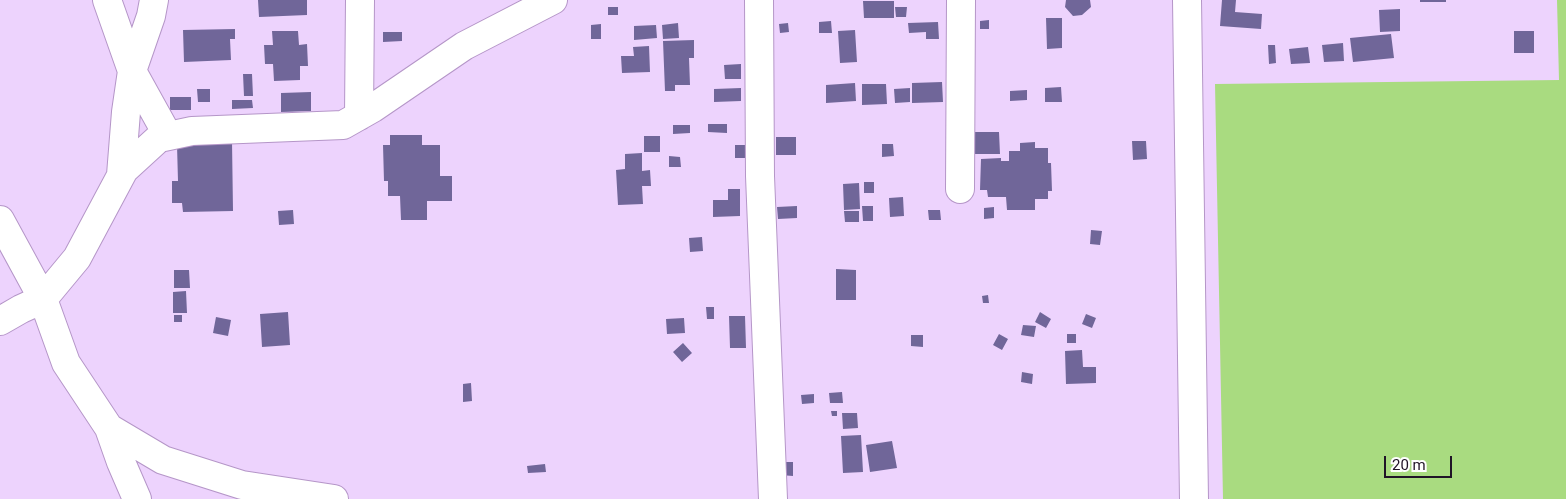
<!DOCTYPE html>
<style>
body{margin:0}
#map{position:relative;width:1566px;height:499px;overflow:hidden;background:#edd3fd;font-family:Roboto,sans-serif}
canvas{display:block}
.scale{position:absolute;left:1384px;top:456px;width:68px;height:22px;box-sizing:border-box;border:2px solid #201427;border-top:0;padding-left:6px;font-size:15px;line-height:18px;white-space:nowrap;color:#201427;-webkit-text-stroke:4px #fff;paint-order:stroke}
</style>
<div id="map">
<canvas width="1566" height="499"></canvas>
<div class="scale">20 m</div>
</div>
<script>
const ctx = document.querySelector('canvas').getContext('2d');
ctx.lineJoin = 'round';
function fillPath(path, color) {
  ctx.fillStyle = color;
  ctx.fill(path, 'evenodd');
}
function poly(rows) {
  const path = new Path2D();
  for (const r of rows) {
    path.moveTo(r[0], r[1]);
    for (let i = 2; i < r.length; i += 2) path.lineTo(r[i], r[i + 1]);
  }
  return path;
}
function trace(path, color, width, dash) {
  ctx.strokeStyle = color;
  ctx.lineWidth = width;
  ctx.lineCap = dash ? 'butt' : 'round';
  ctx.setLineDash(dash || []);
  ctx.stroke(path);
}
fillPath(poly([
 [1557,0,1566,0,1566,499,1223,499,1215,84,1559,80]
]), '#a9db80');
fillPath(poly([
 [258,0,307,0,307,15,259,17],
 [1066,0,1090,0,1091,7,1082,15,1073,16,1065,7],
 [1222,0,1236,0,1235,12,1262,14,1261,29,1220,26],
 [1420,0,1446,0,1446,2,1420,2],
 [863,1,894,1,894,18,864,18],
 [608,7,618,7,618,15,608,15],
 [895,7,907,7,906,17,896,17],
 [1400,9,1400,31,1380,32,1379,10],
 [1046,18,1062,18,1062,48,1047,49],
 [989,20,989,29,980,29,980,21],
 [831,21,832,33,819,33,819,22],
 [938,22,939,39,926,39,926,32,909,33,908,23],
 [678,23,679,38,663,39,662,25],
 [788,23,789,32,780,33,779,24],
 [601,24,601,39,591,39,591,25],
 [656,25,657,38,634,40,634,26],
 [235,29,235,39,230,39,231,60,184,62,183,30],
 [855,30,857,62,840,63,838,31],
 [272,31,298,31,299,45,307,44,308,66,300,66,300,80,274,81,273,64,265,64,264,45,273,45],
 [1514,31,1534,31,1534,53,1514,53],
 [383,32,402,32,402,41,383,42],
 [1391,34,1394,58,1353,62,1350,38],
 [694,40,694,58,689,58,690,85,675,85,675,91,665,91,663,41],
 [1343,43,1344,61,1324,62,1322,45],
 [1268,45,1275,45,1276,63,1269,64],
 [649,46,650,72,622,73,621,56,634,56,633,47],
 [1308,47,1310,63,1291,64,1289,49],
 [741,64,741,79,725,79,724,65],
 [243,74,252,74,253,96,244,96],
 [942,82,943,102,912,103,912,83],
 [855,83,856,101,826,103,826,85],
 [862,84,886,84,887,104,862,105],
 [1061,87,1062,102,1045,102,1045,88],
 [741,88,741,101,714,102,714,89],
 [910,88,910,102,895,103,894,89],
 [197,89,210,89,210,102,198,102],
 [1027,90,1027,100,1010,101,1010,91],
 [311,92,311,111,281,112,281,93],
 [170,97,191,97,191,110,170,110],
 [232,100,252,100,253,108,232,109],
 [708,124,727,124,727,133,708,132],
 [673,125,690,125,690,133,673,134],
 [974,132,999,132,1000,154,974,154],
 [390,135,422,135,422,145,440,145,440,176,452,176,452,201,427,201,427,220,401,220,400,196,388,196,388,181,384,181,383,145,390,145],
 [644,136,660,136,660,152,644,152],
 [776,137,796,137,796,155,776,155],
 [207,141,232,141,233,211,183,212,182,203,172,203,172,181,178,181,177,145,207,145],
 [1132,141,1146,141,1147,159,1133,160],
 [1035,142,1035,148,1048,148,1048,163,1051,163,1052,191,1048,191,1048,199,1035,199,1035,210,1007,210,1006,197,988,197,987,190,980,190,981,159,1001,158,1001,161,1009,161,1009,151,1020,151,1020,143],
 [882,144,893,144,894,156,882,157],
 [735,145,745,145,745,158,735,158],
 [642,153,642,171,650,170,651,186,642,186,643,204,618,205,616,170,625,169,625,154],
 [669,156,680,157,681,167,669,167],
 [864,182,874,182,874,193,864,193],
 [859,183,860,209,844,210,843,184],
 [728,189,740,189,740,216,713,217,713,200,728,200],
 [903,197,904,216,890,217,889,198],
 [797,206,797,218,778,219,777,207],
 [862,206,873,206,873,221,863,221],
 [994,207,994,218,984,219,984,208],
 [293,210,294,224,279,225,278,211],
 [928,210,940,210,941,220,929,220],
 [844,211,859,211,859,222,845,222],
 [1091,230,1102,231,1100,245,1090,244],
 [702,237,703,251,690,252,689,238],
 [836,269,856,270,856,300,836,300],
 [174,270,189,270,190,288,174,288],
 [186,291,187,313,173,313,173,292],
 [988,295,989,303,983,303,982,296],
 [706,307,714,307,714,319,707,319],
 [288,312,290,345,262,347,260,314],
 [1040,312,1051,319,1046,328,1035,322],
 [1086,314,1096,318,1092,328,1082,324],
 [174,315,182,315,182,322,174,322],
 [729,316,745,316,746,348,730,348],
 [216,317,231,320,228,336,213,333],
 [684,318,685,333,667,334,666,319],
 [1023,325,1036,326,1034,337,1021,335],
 [999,334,1008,339,1002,350,993,345],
 [1067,334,1076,334,1076,343,1067,343],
 [911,335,923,335,923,347,911,346],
 [683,343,692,353,682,362,673,352],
 [1082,350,1083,367,1096,367,1096,383,1066,384,1065,351],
 [1022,372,1033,374,1032,384,1021,382],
 [471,383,472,401,463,402,463,384],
 [842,392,843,403,830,403,829,393],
 [814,394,814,403,802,404,801,395],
 [831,411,837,411,837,416,832,416],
 [842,413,857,413,858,428,843,429],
 [861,435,863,472,843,473,841,436],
 [892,441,897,468,870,472,866,445],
 [780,462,793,462,793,476,780,475],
 [545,464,546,472,528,473,527,466]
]), '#706699');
const minor = poly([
 [107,0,132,71,168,136],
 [759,0,760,176,773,499],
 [1187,0,1194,499],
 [359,116,360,0],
 [121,175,126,112,132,71,151,16,154,0],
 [960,189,961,0],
 [0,220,43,299,66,363,109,428,163,460,242,485,334,499],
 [0,321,21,309,43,299,77,258,124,170,159,138,192,131,343,125,373,108,464,46,553,0],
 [109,428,121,462,137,499]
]);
trace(minor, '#b596c8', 30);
trace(minor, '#fff', 28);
</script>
